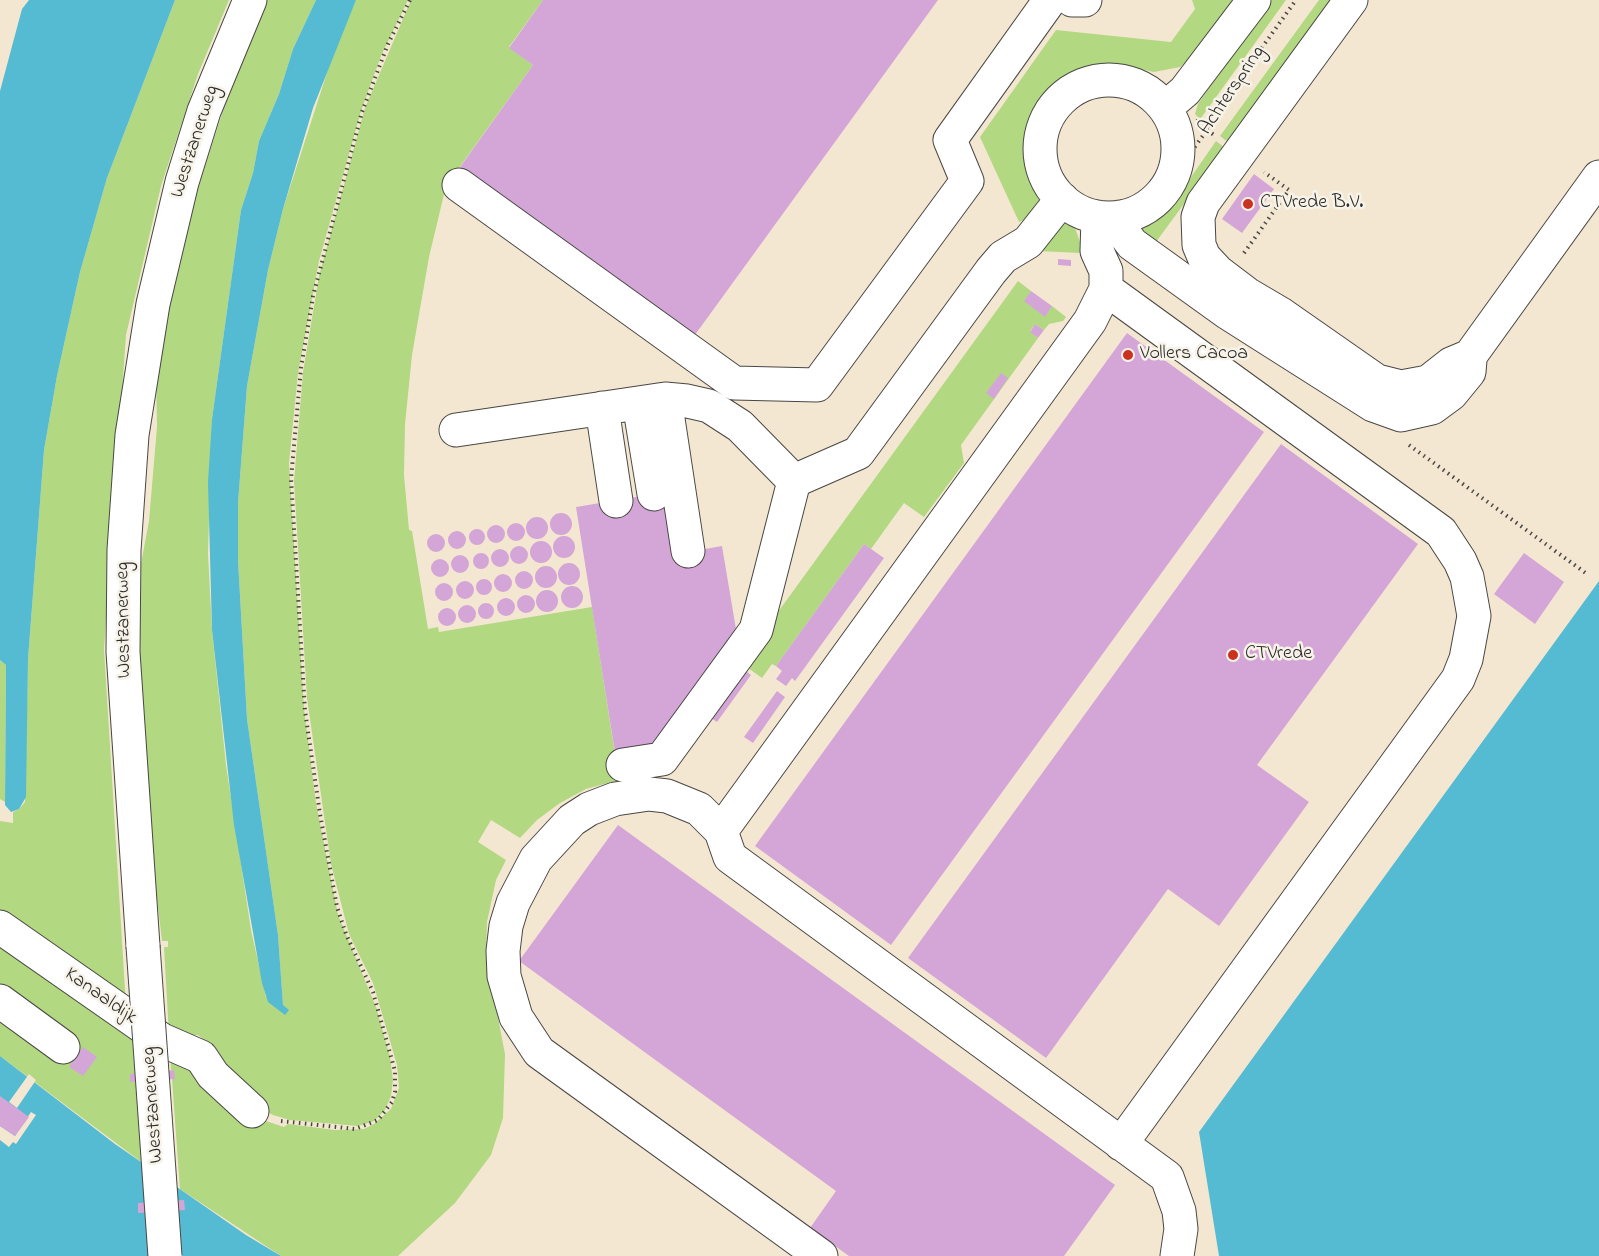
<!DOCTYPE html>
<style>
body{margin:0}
canvas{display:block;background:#f4e7d1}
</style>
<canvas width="1599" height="1256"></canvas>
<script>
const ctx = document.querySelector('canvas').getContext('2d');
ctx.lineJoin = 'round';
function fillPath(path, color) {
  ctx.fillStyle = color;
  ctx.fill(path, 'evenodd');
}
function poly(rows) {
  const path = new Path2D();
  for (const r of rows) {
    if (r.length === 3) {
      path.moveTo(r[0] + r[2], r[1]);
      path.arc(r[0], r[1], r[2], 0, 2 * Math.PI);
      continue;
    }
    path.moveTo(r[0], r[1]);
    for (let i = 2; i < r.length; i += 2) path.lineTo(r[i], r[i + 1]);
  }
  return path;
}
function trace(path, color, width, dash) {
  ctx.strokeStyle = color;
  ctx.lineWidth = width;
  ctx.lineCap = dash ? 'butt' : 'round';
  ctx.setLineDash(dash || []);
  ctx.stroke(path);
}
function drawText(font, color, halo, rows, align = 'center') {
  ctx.font = font + ' "Indie Flower",sans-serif';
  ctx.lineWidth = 5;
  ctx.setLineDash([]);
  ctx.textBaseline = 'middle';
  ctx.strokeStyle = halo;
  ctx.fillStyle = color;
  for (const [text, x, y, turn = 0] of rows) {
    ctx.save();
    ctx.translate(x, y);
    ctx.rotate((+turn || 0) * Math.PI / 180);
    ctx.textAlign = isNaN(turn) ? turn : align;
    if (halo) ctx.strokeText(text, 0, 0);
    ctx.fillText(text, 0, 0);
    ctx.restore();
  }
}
fillPath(poly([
 [175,0,229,0,198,74,161,186,126,335,104,649,126,1006,0,919,0,821,13,823,13,812,19,809,25,802,28,659,44,450,57,376,80,272,107,178],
 [267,0,316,0,293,49,279,94,259,141,253,173,241,210,212,419,208,553,212,630,226,765,251,930,266,997,289,1010,283,1006,278,935,247,719,238,560,238,503,247,386,268,270,283,209,335,48,356,0,408,0,381,56,361,111,319,261,298,373,289,463,304,709,316,803,338,915,376,1007,390,1057,393,1080,391,1096,385,1110,374,1121,358,1126,290,1120,273,1115,261,1109,211,1045,198,1035,169,1035,164,947,168,947,168,941,162,941,161,932,152,858,140,672,140,569,149,521,157,427,156,377,168,305,194,200,230,89],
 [411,0,543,0,509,47,533,65,446,186,429,257,412,355,405,424,404,475,409,530,412,531,428,629,438,627,439,632,592,607,619,780,586,789,560,803,537,820,520,838,491,820,478,842,506,860,496,880,487,922,486,956,505,1054,503,1118,491,1155,455,1203,398,1256,281,1256,180,1189,172,1079,174,1070,171,1070,170,1052,263,1120,284,1127,288,1124,335,1130,364,1129,374,1124,391,1109,399,1088,397,1065,388,1034,373,983,349,934,331,864,307,698,294,481,303,372,319,276,365,108],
 [1192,0,1235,0,1195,54,1180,67,1154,72,1116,64,1090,66,1056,82,1039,100,1028,123,1024,148,1028,173,1041,202,1026,225,1024,220,1019,222,980,137,1056,30,1171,42,1195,9],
 [1272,0,1286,0,1201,118,1198,117,1195,114,1198,104,1212,83],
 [1319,0,1333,0,1229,143,1220,136],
 [1216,141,1225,148,1153,246,1139,228,1152,222,1171,206],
 [1061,222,1075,228,1080,242,1080,253,1038,251],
 [1018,281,1031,291,1025,301,1045,316,1052,306,1066,317,1063,321,1049,324,1044,330,1035,324,1030,331,1038,338,961,445,964,463,924,517,904,503,871,549,864,544,776,666,772,664,762,678,741,663],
 [0,660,6,665,5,802,0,799],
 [0,936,134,1028,144,1164,0,1056]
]), '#b2d882');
fillPath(poly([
 [29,0,175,0,107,178,80,272,57,376,44,450,28,659,26,797,19,809,11,812,5,805,6,665,0,660,0,91,22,9],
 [316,0,356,0,313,108,283,209,268,270,247,386,238,503,238,560,247,719,278,935,283,1005,289,1010,285,1015,268,1002,262,983,234,825,212,630,208,482,212,419,241,210,253,173,259,141,279,94,293,49],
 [1599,581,1599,1256,1219,1256,1199,1132],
 [0,1056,115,1144,246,1235,281,1256,0,1256]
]), '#54bbd3');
fillPath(poly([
 [29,1074,36,1080,17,1108,9,1102],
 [31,1112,36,1115,16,1144,13,1142,9,1147,0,1140,0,1126,15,1136]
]), '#f4e7d1');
fillPath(poly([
 [543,0,938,0,692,339,458,170,533,65,509,48],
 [1254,174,1274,189,1242,233,1222,219],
 [1058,259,1071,260,1071,266,1058,265],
 [1031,291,1052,306,1045,317,1024,301],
 [1035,324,1044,330,1038,338,1030,332],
 [1127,333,1264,432,891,945,755,846],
 [1001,373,1008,378,994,399,986,393],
 [1281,444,1418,544,1257,765,1309,802,1219,926,1168,889,1046,1058,908,958],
 [666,492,677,554,722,546,738,641,657,752,616,759,576,507],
 [561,524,11],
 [537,528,11],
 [516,532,9],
 [496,534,9],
 [477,537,8],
 [457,540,9],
 [436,543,9],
 [564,547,11],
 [541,552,11],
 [864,544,884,558,795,681,792,678,786,686,776,679,782,671,776,666],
 [519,555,9],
 [500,558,9],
 [481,561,8],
 [1524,553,1564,582,1535,624,1494,594],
 [460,564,9],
 [440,568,9],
 [569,574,11],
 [546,577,11],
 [524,580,9],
 [503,583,9],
 [484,587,8],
 [465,590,9],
 [444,592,9],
 [572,597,11],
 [547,601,11],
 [526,604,9],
 [506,607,9],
 [486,611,8],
 [467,614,9],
 [447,617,9],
 [742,668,751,675,717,722,708,716],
 [777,691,785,697,753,743,744,737],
 [618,825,1115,1185,1064,1256,849,1256,810,1228,836,1191,519,961],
 [83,1047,97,1057,83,1076,69,1067],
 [174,1070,175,1079,130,1082,130,1074],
 [0,1096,29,1117,15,1136,0,1126],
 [184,1200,185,1210,138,1213,138,1203]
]), '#d4a6d7');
const minor = poly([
 [1072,0,1085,0],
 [1351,0,1203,203,1198,217,1199,245,1204,257,1218,272,1247,294,1281,314,1377,381,1401,387,1428,382,1451,364,1470,356,1599,177],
 [1109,149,69],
 [1165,108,1185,91,1254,0],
 [459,185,734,383,817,385,967,181,950,140,1050,0],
 [1120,217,1123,232,1132,244,1228,313,1373,405,1401,415,1432,408,1451,394,1469,372,1470,360],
 [1106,289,1441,532,1460,561,1467,577,1474,616,1466,659,1458,679,1121,1144],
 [665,399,688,551],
 [639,403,654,494],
 [602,408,616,501],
 [456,430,665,399,687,401,709,406,740,426,794,481,858,453,991,271,1003,257,1028,242,1062,199],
 [623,765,662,759,756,630,794,481],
 [721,831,1090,321,1106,289,1106,271,1097,251,1098,217],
 [0,927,162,1040,201,1057,213,1075,252,1111],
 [0,1001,63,1047],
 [821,1256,539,1052,516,1017,504,976,503,951,506,926,513,903,536,859,572,820,589,809,615,799,649,794,667,796,699,809,721,831,730,857,1167,1177,1179,1211,1181,1229,1177,1256]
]);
const major = poly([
 [143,946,123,652,124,550,132,435,153,304,182,182,204,111,250,0]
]);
trace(minor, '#494744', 35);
trace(major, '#494744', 35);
trace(poly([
 [1196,121,1210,120],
 [1207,130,1214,135],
 [1170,181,1207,130,1210,120,1296,0],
 [1244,253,1289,190,1264,172],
 [1409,445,1587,574],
 [281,1121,355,1129,378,1120,392,1102,395,1092,395,1071,373,992,346,934,337,907,320,814,305,711,291,479,301,368,313,296,362,112,388,44,410,0]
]), '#494744', 4, [1.5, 4.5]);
trace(minor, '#fff', 33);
trace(major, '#fff', 33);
const majorBridge = poly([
 [143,946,165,1256]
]);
trace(majorBridge, '#494744', 35, []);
trace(majorBridge, '#fff', 33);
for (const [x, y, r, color] of [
 [1248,204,6,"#c8321e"],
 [1128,355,6,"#c8321e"],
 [1233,655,6,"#c8321e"]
]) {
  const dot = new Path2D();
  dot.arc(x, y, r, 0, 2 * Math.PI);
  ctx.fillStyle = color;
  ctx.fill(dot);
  trace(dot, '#f7f3e8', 2);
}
drawText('20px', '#2b2b2b', '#f7f3e8', [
 ["Achterspring",1233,91,-56],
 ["Westzanerweg",196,142,-72],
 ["Westzanerweg",125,620,-91],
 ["Kanaaldijk",100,997,35],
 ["Westzanerweg",154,1105,-94]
]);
drawText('20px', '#2b2b2b', '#f7f3e8', [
 ["CTVrede B.V.",1260,204],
 ["Vollers Cacoa",1140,355],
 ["CTVrede",1245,655]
], 'left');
</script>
